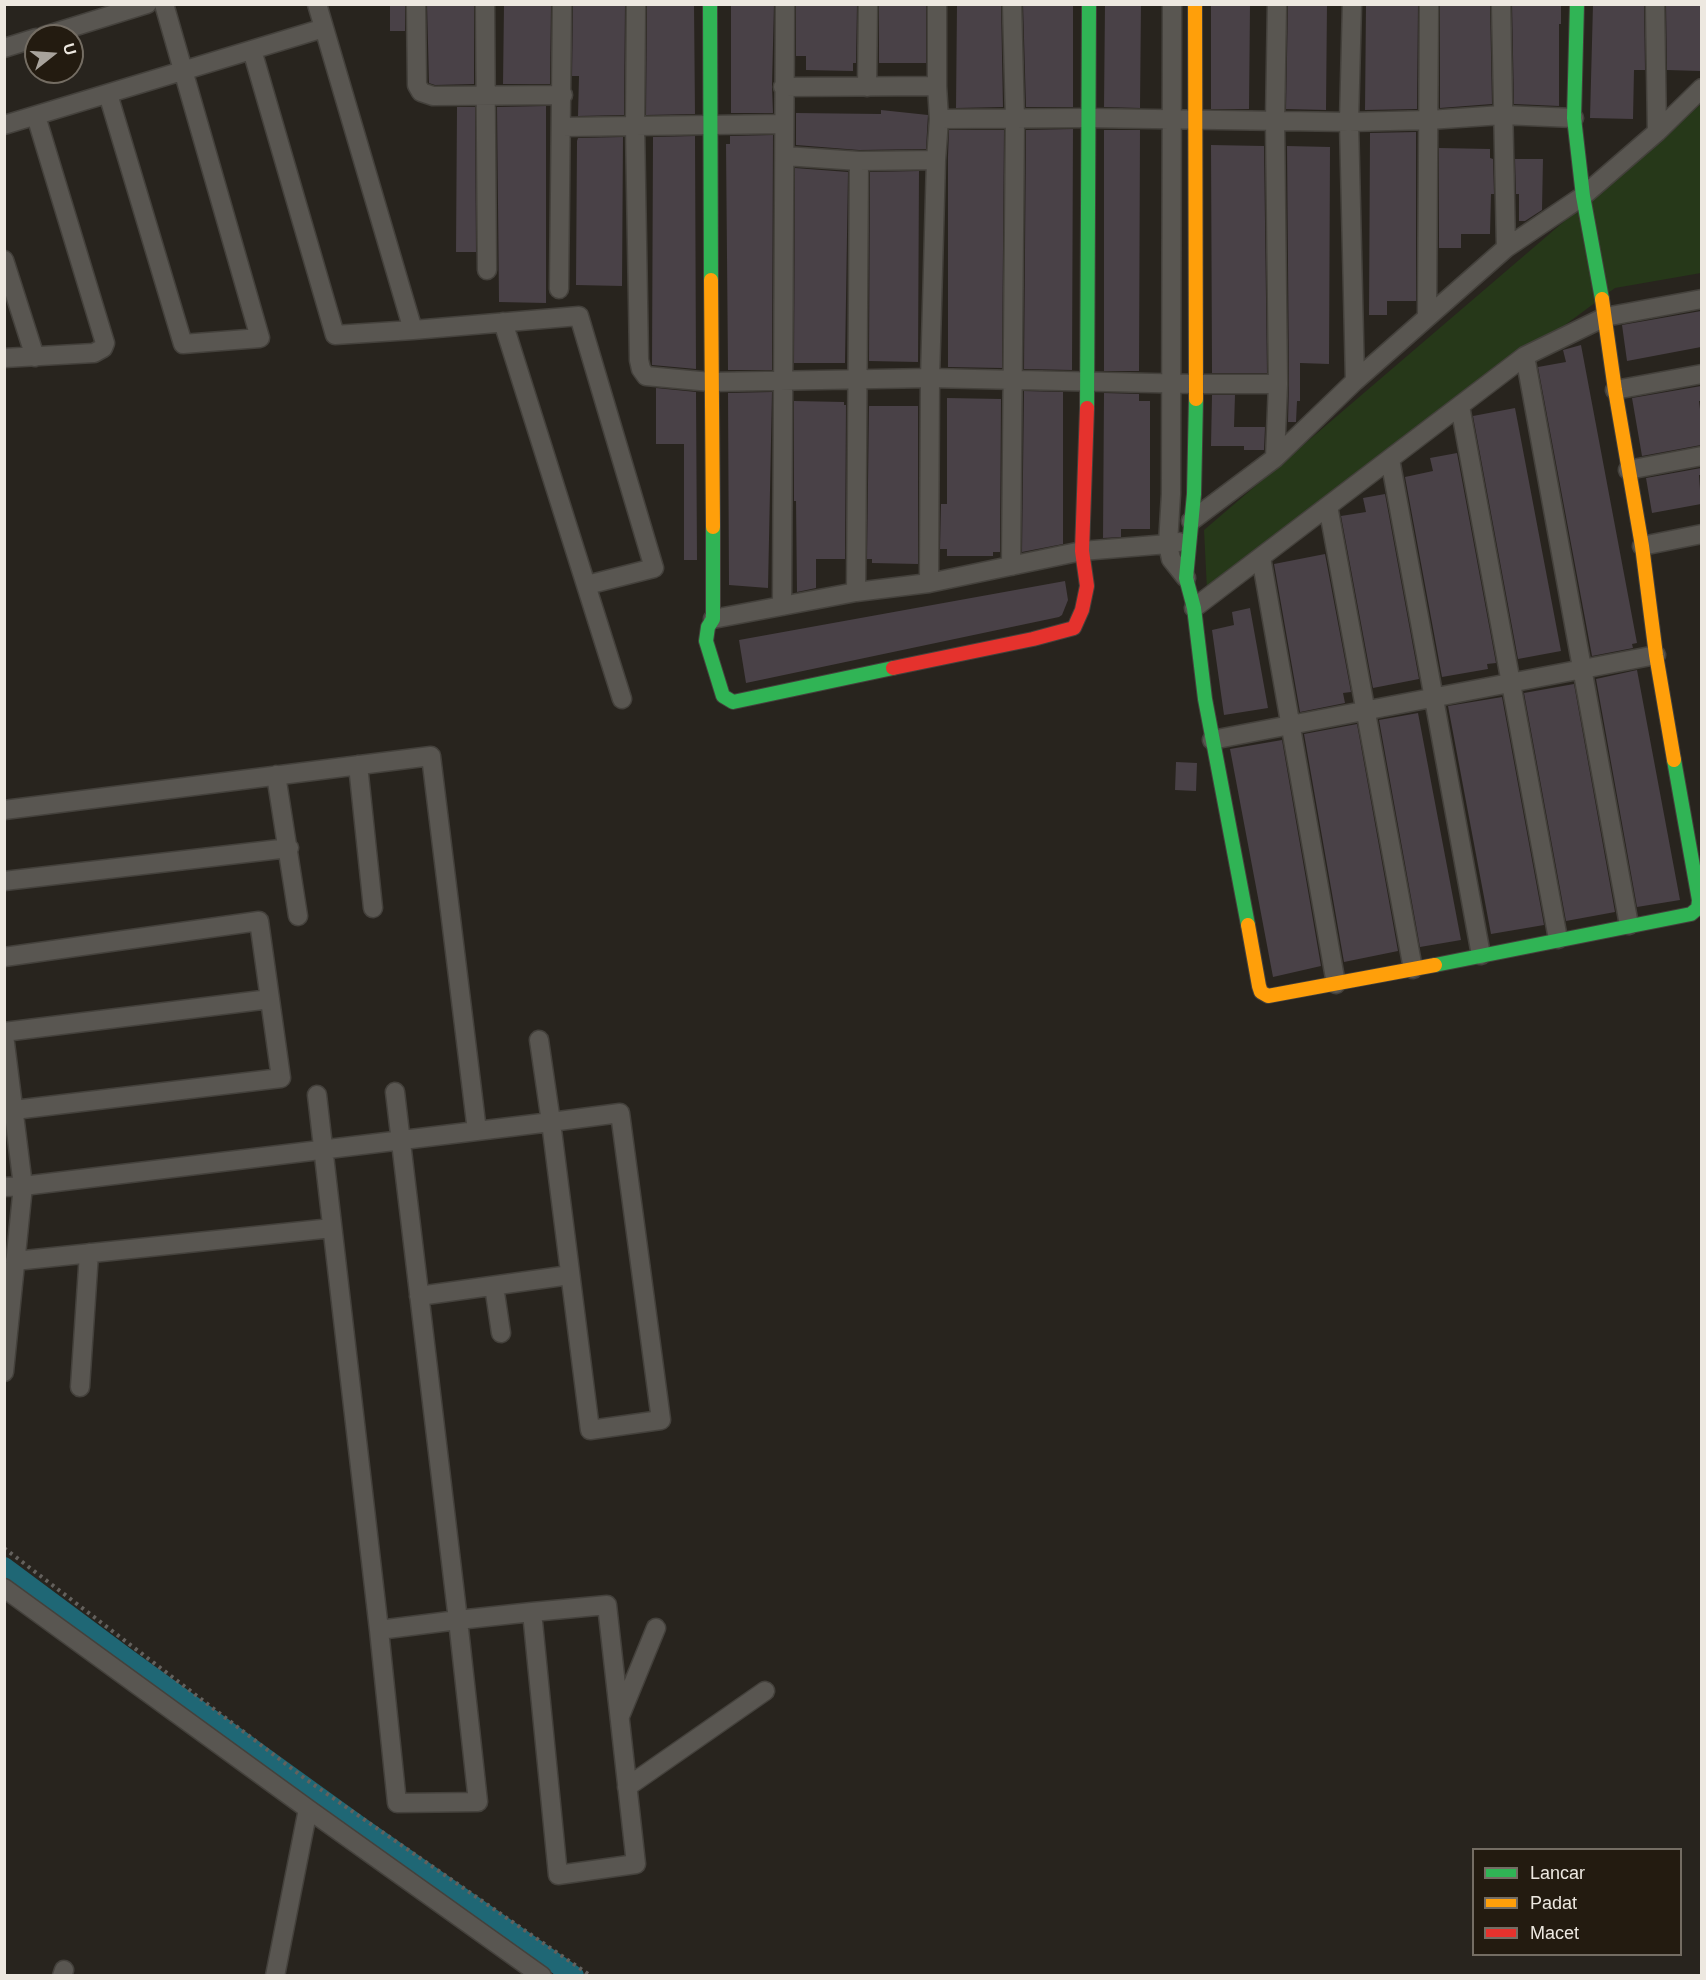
<!DOCTYPE html>
<style>
body{margin:0}
#map{position:relative;width:1706px;height:1980px;overflow:hidden;background:#28241e;font-family:Arial,sans-serif}
canvas{display:block}
.frame{position:absolute;inset:0;border:6px solid #ede8e0;pointer-events:none}
.legend{position:absolute;left:1472px;top:1848px;width:210px;height:108px;box-sizing:border-box;background:#231b10;border:2px solid #746d63;margin:0;padding:8px 10px;list-style:none;font-size:18px;color:#ede8e0}
.legend li{display:flex;align-items:center;gap:12px;height:30px}
.legend b{width:30px;border:2px solid #746d63}
.north{position:absolute;left:24px;top:24px;width:60px;height:60px;box-sizing:border-box;background:#231b10;border:2px solid #746d63;border-radius:50%;rotate:73deg;font-size:16px;font-weight:700;line-height:24px;text-align:center;color:#ede8e0}
.north::after{content:'';display:block;margin:auto;width:21px;height:27px;background:#a8a39c;clip-path:polygon(50% 0,100% 100%,50% 72%,0 100%)}
</style>
<div id="map">
<canvas width="1706" height="1980"></canvas>
<div class="frame"></div>
<ul class="legend">
<li><b style="height:8px;background:#30b455"></b>Lancar</li>
<li><b style="height:8px;background:#ff9f0a"></b>Padat</li>
<li><b style="height:8px;background:#e5322d"></b>Macet</li>
</ul>
<div class="north">U</div>
</div>
<script>
const ctx = document.querySelector('canvas').getContext('2d');
ctx.lineJoin = 'round';
function fillPath(path, color) {
  ctx.fillStyle = color;
  ctx.fill(path, 'evenodd');
}
function poly(rows) {
  const path = new Path2D();
  for (const r of rows) {
    path.moveTo(r[0], r[1]);
    for (let i = 2; i < r.length; i += 2) path.lineTo(r[i], r[i + 1]);
  }
  return path;
}
function trace(path, color, width, dash) {
  ctx.strokeStyle = color;
  ctx.lineWidth = width;
  ctx.lineCap = dash ? 'butt' : 'round';
  ctx.setLineDash(dash || []);
  ctx.stroke(path);
}
fillPath(poly([
 [1701,104,1701,273,1615,288,1207,590,1204,530]
]), '#263819');
trace(poly([
 [4,1567,125,1657,358,1825,574,1976]
]), '#1f6775', 20);
fillPath(poly([
 [390,4,405,4,405,31,390,31],
 [427,4,474,4,474,84,435,85,429,83],
 [579,4,625,5,624,115,578,116,579,76,572,76,573,6],
 [651,4,694,4,695,114,646,115,647,5],
 [731,4,774,4,772,86,773,113,731,113],
 [796,4,857,5,856,63,853,63,853,71,806,70,806,56,796,56],
 [909,4,926,4,926,63,879,63,879,5],
 [957,4,1001,4,1003,107,956,108],
 [1023,4,1073,4,1073,107,1026,107],
 [1105,4,1141,4,1140,108,1104,107],
 [1211,4,1250,4,1249,109,1211,109],
 [1288,4,1327,4,1326,110,1286,109],
 [1366,4,1418,5,1417,109,1365,110],
 [1440,4,1490,4,1492,104,1440,108],
 [1512,4,1561,5,1561,24,1559,24,1559,106,1514,104],
 [1593,4,1644,4,1645,70,1634,70,1633,119,1590,118],
 [1666,4,1701,4,1701,71,1667,70],
 [504,5,551,5,550,84,503,84],
 [546,106,546,303,499,302,497,107],
 [457,107,475,107,476,252,456,252],
 [881,110,928,115,926,149,859,150,796,145,796,113,881,114],
 [1073,129,1072,370,1024,369,1026,130],
 [949,130,1004,130,1002,368,948,367,948,156],
 [1104,130,1140,130,1139,371,1104,371],
 [1416,132,1416,301,1387,301,1387,315,1369,315,1370,133],
 [773,135,772,370,728,370,726,144,730,144,730,136],
 [695,136,696,369,652,365,653,137],
 [623,137,622,286,576,285,577,141,578,138],
 [1211,145,1264,146,1267,373,1212,373],
 [1287,146,1330,147,1329,364,1300,363,1300,401,1297,401,1296,422,1288,422,1289,384],
 [1439,148,1490,149,1490,158,1493,159,1494,194,1491,194,1490,234,1461,234,1461,248,1439,248],
 [1515,159,1543,159,1542,210,1525,221,1519,221,1519,194,1516,194],
 [795,168,848,172,845,363,794,363],
 [919,171,918,362,869,361,870,172],
 [1701,311,1701,347,1627,361,1622,325],
 [1581,345,1637,643,1632,644,1633,648,1592,656,1538,367,1566,362,1563,350],
 [1701,386,1701,401,1699,401,1701,417,1701,445,1642,456,1632,398],
 [656,388,696,392,697,560,684,560,684,444,656,444],
 [1024,391,1063,392,1063,544,1022,552],
 [772,392,768,588,729,585,728,393],
 [1104,393,1139,394,1139,401,1150,401,1150,529,1121,529,1121,537,1103,538],
 [1212,395,1235,395,1234,427,1265,427,1264,450,1244,450,1244,446,1211,446],
 [947,398,1001,399,1000,552,993,552,993,556,947,556,947,549,940,549,941,504,947,504],
 [794,401,844,402,844,405,846,405,845,559,816,559,816,588,797,592,796,501,794,501],
 [869,406,918,406,918,564,872,563,872,559,867,559],
 [1515,408,1561,651,1518,659,1473,416],
 [1457,453,1496,663,1487,664,1488,669,1442,677,1405,477,1433,471,1430,458],
 [1701,468,1701,475,1699,475,1701,504,1652,513,1646,478],
 [1385,494,1419,679,1373,688,1341,516,1366,512,1363,498],
 [1325,554,1351,692,1343,693,1345,703,1300,712,1274,564],
 [1065,581,1068,600,1062,615,1059,617,746,683,739,640],
 [1250,608,1268,708,1224,715,1212,630,1234,625,1232,612],
 [1637,670,1680,900,1637,907,1596,679],
 [1574,684,1615,912,1566,921,1524,693],
 [1502,697,1544,925,1491,934,1448,706],
 [1418,713,1461,940,1420,947,1379,720],
 [1357,724,1398,951,1344,962,1304,734],
 [1282,740,1321,966,1273,977,1230,749],
 [1176,762,1197,763,1196,791,1175,790]
]), '#494147');
const street = poly([
 [317,4,413,330],
 [416,4,417,85,421,92,433,96,563,95],
 [485,4,487,270],
 [636,4,635,126,639,360,641,369,646,376,711,382,930,378,1196,384,1278,384],
 [1172,4,1171,494,1168,544,1171,559,1186,578],
 [1352,4,1349,122,1355,381],
 [1501,4,1506,248],
 [1655,4,1657,132],
 [44,36,147,4],
 [4,48,36,38],
 [252,50,335,335,413,330,579,316,654,568,587,585],
 [783,87,937,86],
 [867,87,868,4],
 [108,94,183,344,260,338,164,4],
 [939,119,1088,118,1349,122,1429,120,1502,115,1574,118],
 [4,125,324,28],
 [562,127,783,124],
 [785,156,859,161,936,160],
 [4,260,35,357],
 [559,289,562,4],
 [1427,316,1429,4],
 [503,322,622,699],
 [1525,356,1629,925],
 [4,358,94,353,103,348,105,343,36,116],
 [1615,390,1702,374],
 [1460,406,1558,939],
 [1275,458,1278,384,1275,121,1277,4],
 [1390,459,1481,955],
 [1628,470,1702,456],
 [1328,506,1413,969],
 [1191,521,1275,458,1355,381,1506,248,1583,196,1657,132,1702,88],
 [1642,546,1702,534],
 [1261,557,1336,984],
 [1011,566,1015,119,1012,4],
 [929,583,930,378,936,160,939,119,937,86,937,4],
 [856,592,859,161],
 [782,606,785,4],
 [1194,608,1525,356,1605,317,1702,299],
 [713,619,856,592,929,583,1082,551,1168,544,1179,542],
 [1212,740,1656,655],
 [358,765,373,908],
 [276,775,298,916],
 [4,810,431,756,477,1131],
 [4,881,289,848],
 [4,957,259,921,281,1078,14,1110],
 [4,1032,270,999],
 [4,1035,23,1186,4,1372],
 [317,1095,379,1630,397,1803,478,1802,458,1620,395,1092],
 [4,1187,23,1186,551,1122,620,1113,661,1420,590,1430,551,1122,539,1040],
 [15,1261,332,1228],
 [494,1286,501,1333],
 [419,1296,570,1275],
 [80,1387,89,1253],
 [4,1588,308,1809,542,1976],
 [379,1630,458,1620,532,1612,607,1605,636,1864,558,1875,532,1612],
 [620,1716,656,1628],
 [627,1787,765,1691],
 [62,1976,64,1970],
 [275,1976,308,1809]
]);
const fast = poly([
 [710,4,711,280],
 [1577,4,1574,118,1583,196,1602,299],
 [1196,399,1194,494,1186,578,1194,608,1205,699,1248,925],
 [1087,408,1089,4],
 [713,527,713,619,708,627,706,641,723,696,733,702,893,668],
 [1435,965,1691,914,1698,908,1699,900,1674,760]
]);
const slow = poly([
 [1195,4,1196,399],
 [711,280,713,527],
 [1602,299,1615,390,1642,546,1656,655,1674,760],
 [1248,925,1259,986,1261,992,1268,996,1435,965]
]);
const jam = poly([
 [893,668,1033,639,1074,628,1082,610,1087,586,1082,551,1087,408]
]);
trace(street, '#44413c', 21);
trace(fast, '#44413c', 16);
trace(slow, '#44413c', 16);
trace(jam, '#44413c', 16);
trace(poly([
 [4,1548,304,1778,591,1976]
]), '#64615d', 4, [3, 4.5]);
trace(street, '#595651', 18);
trace(fast, '#30b455', 14);
trace(slow, '#ff9f0a', 14);
trace(jam, '#e5322d', 14);
</script>
